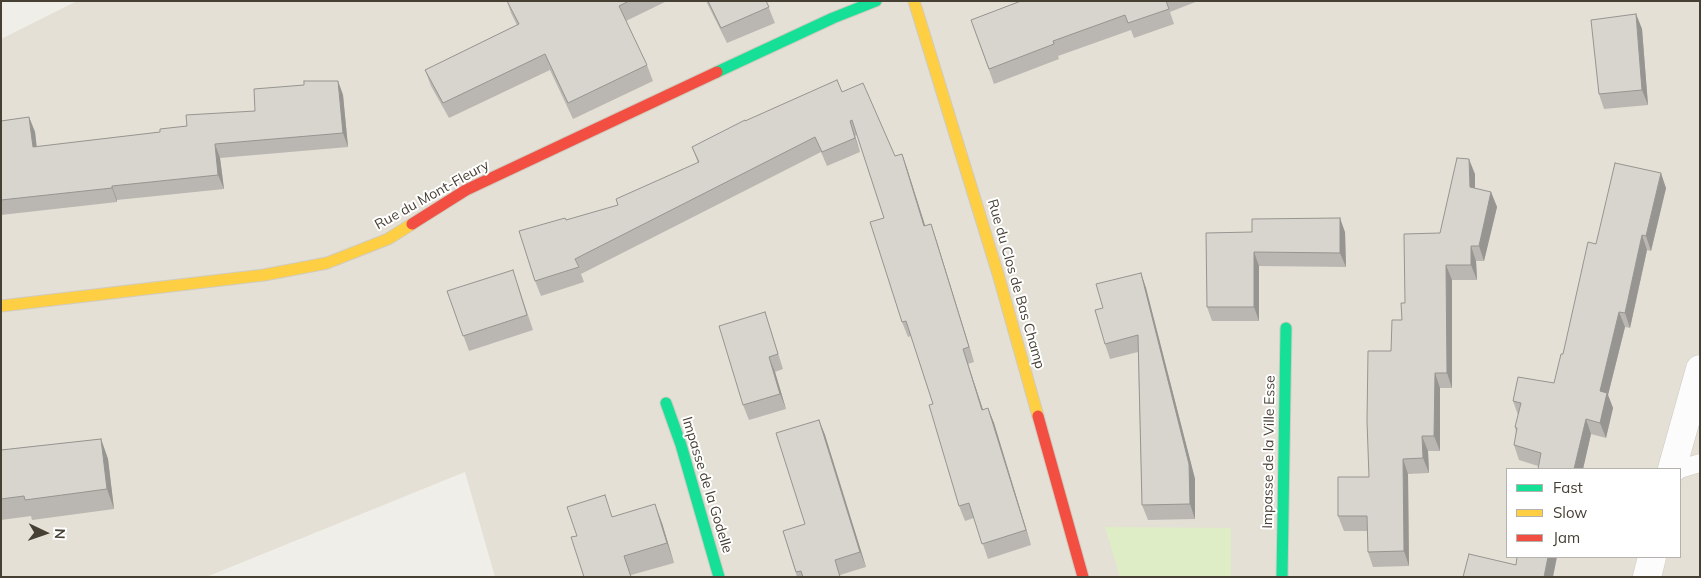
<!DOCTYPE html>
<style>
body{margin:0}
#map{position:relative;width:1701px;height:578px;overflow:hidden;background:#f0eee8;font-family:Mulish,sans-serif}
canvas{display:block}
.frame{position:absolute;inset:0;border:2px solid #463f34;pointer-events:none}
.legend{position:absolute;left:1506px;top:468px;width:175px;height:90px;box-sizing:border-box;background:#fff;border:1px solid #b5b2ae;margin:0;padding:6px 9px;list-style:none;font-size:15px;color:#463f34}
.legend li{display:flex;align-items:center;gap:10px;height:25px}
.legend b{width:25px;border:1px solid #b5b2ae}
.north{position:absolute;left:20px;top:508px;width:50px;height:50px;-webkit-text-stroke:4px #fff;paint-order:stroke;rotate:93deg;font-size:14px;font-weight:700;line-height:20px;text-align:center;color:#463f34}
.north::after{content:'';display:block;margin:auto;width:18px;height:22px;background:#463f34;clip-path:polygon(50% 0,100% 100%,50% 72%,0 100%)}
</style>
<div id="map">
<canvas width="1701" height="578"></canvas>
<div class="frame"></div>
<ul class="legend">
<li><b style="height:6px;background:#16e098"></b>Fast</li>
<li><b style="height:6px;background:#ffcf43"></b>Slow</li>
<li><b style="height:6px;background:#f24e42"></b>Jam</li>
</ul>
<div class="north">N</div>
</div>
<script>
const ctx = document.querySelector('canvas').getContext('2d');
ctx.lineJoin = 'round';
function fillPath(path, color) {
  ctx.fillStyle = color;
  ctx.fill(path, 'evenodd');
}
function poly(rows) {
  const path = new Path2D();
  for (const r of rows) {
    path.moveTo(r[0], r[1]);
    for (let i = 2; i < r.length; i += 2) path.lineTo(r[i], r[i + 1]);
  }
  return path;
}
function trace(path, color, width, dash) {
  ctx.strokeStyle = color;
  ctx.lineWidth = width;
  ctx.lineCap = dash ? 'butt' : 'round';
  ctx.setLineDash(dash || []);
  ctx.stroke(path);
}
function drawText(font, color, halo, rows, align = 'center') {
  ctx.font = font + ' Mulish,sans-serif';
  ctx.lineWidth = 4;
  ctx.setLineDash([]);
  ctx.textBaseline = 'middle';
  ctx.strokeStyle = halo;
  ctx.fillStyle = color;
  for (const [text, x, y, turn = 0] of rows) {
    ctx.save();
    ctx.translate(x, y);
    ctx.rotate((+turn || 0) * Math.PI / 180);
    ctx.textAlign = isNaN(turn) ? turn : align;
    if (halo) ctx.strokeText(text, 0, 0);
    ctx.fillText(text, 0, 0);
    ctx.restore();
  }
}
fillPath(poly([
 [77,1,1700,1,1700,577,495,577,465,472,206,577,1,577,1,39],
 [1507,469,1680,469,1680,557,1507,557]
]), '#e5e0d5');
fillPath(poly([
 [1105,527,1231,528,1231,577,1120,577]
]), '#deedc5');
const lane = poly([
 [1680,469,1700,463]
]);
const street = poly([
 [1672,469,1700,369],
 [1647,577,1652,557]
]);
const fast = poly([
 [717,72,833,18,876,1],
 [666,403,681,445,719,577],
 [1282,577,1286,328]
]);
const slow = poly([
 [914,1,998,274,1038,416],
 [1,306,264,275,327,263,388,239,412,224]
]);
const jam = poly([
 [412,224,466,190,717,72],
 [1038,416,1083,577]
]);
trace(lane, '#cdcac4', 19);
trace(street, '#cdcac4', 29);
trace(fast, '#d0cbbe', 13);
trace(slow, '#d0cbbe', 13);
trace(jam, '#d0cbbe', 13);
trace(lane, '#fdfcfc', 18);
trace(street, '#fdfcfc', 28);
trace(fast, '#16e098', 11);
trace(slow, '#ffcf43', 11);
trace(jam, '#f24e42', 11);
fillPath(poly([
 [507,1,667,1,626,21,647,65,653,81,573,119,550,70,449,118,431,86,425,70,517,25,511,13],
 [706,1,766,1,775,23,727,43],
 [1021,1,1198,1,1170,12,1174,24,1134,38,1131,30,1058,56,1059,59,994,84,971,20],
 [1636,14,1642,29,1648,105,1604,109,1599,94],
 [338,81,343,95,348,147,220,158,224,189,117,200,117,202,1,215,1,121,29,117,35,132,37,147,160,132,255,111,304,85],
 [842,92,895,156,902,154,925,226,931,224,936,239,974,362,968,364,983,410,988,408,994,423,1031,545,988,559,974,518,965,521,959,506,933,404,911,336,908,337,902,322,884,218,857,135,855,136,860,152,827,166,821,152,581,274,584,282,541,296,535,281,618,205,698,163,692,147,745,121],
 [1475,174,1475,188,1491,192,1497,207,1484,261,1476,261,1477,280,1452,280,1452,388,1440,388,1440,451,1428,451,1429,473,1408,474,1409,566,1373,567,1368,552,1368,531,1344,531,1338,516,1369,477,1391,351,1402,320,1405,303,1440,233],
 [1666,188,1651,251,1647,250,1630,328,1625,327,1608,395,1613,408,1606,438,1591,434,1583,469,1538,469,1538,466,1519,460,1514,445,1516,432,1515,427,1518,415,1513,401,1554,383,1596,244],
 [1345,232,1346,267,1259,266,1259,321,1212,321,1207,307,1206,233],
 [1141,273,1146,288,1195,479,1195,519,1148,520,1142,505,1138,352,1110,359,1105,344,1103,308],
 [518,285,533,330,469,351,447,291],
 [765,312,770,327,783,369,775,372,786,409,749,420,743,405],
 [819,420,825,435,866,567,840,575,841,577,797,577,783,531,805,524],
 [101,439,108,459,114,509,32,520,31,516,1,520,1,450],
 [662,523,674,563,631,575,632,577,584,577,577,536]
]), '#bab7b2');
fillPath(poly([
 [1636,14,1642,29,1648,105,1642,90],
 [338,81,343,95,348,147,343,133],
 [29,117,35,132,38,162,33,147],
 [850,121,855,136,860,152,855,138],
 [215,144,220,158,224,189,218,175],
 [902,154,907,168,930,241,924,226],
 [1469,159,1475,174,1475,202,1470,187],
 [1661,173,1666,188,1651,251,1646,236],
 [112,186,117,200,117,202,112,188],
 [1491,192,1497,207,1484,261,1479,246],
 [1340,218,1345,232,1346,267,1340,253],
 [931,224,936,239,974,362,969,347],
 [1642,235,1647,250,1630,328,1625,313],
 [1471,246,1476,261,1477,280,1471,265],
 [1254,252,1259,266,1259,321,1254,307],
 [1446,265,1452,280,1452,388,1447,373],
 [1141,273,1146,288,1195,479,1195,519,1190,504],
 [1619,312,1625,327,1608,395,1613,408,1606,438,1600,423,1600,391],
 [963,349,968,364,988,425,982,410],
 [769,357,775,372,786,409,780,394],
 [1435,373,1440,388,1440,451,1434,436],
 [988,408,994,423,1031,545,1026,530],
 [1586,419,1591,434,1583,469,1574,469],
 [819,420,825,435,866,567,860,552],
 [1422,436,1428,451,1429,473,1423,458],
 [101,439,108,459,114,509,107,489],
 [1403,459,1408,474,1409,566,1404,551],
 [655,504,662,523,674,563,667,543],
 [1548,557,1557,557,1553,577,1544,577]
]), '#979591');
const building = poly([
 [507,1,629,1,619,6,647,65,568,103,545,54,443,103,425,70,519,24,507,1],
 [708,1,766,1,769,7,721,28,708,1],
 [1021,1,1166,1,1169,9,1128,23,1125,15,1053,41,1054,44,989,69,971,20,1021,1],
 [1636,14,1642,90,1599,94,1591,20,1636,14],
 [837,80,842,92,863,83,895,156,902,154,924,226,931,224,969,347,963,349,982,410,988,408,1026,530,982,544,969,503,959,506,929,405,933,404,906,321,902,322,870,222,884,218,852,120,850,121,855,138,822,152,815,137,575,259,579,267,535,281,519,231,565,218,566,220,618,205,616,199,699,162,692,147,745,120,745,121,837,80],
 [304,81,338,81,343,133,215,144,218,175,112,186,112,188,1,200,1,121,29,117,33,147,160,132,160,129,187,126,186,115,255,111,254,89,304,85,304,81],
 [1457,158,1469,159,1470,187,1491,192,1479,246,1471,246,1471,265,1446,265,1447,373,1435,373,1434,436,1422,436,1423,458,1403,459,1404,551,1368,552,1367,516,1338,516,1338,477,1369,477,1367,421,1368,351,1391,351,1392,320,1402,320,1401,303,1405,303,1404,234,1440,233,1457,158],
 [1615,163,1661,173,1646,236,1642,235,1625,313,1619,312,1600,391,1607,393,1600,423,1586,419,1574,469,1538,469,1541,453,1514,445,1517,428,1515,427,1521,403,1513,401,1518,377,1554,383,1561,354,1563,354,1588,242,1596,244,1615,163],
 [1340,218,1340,253,1254,252,1254,307,1207,307,1206,233,1252,232,1252,219,1340,218],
 [513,270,527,315,463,336,447,291,513,270],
 [1141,273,1189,464,1190,504,1142,505,1138,335,1105,344,1095,310,1103,308,1096,284,1141,273],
 [765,312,778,354,769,357,780,394,743,405,719,326,765,312],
 [819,420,860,552,835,560,840,577,803,577,801,571,796,572,783,531,805,524,776,433,819,420],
 [101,439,107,489,25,500,24,496,1,499,1,450,101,439],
 [605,495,612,517,655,504,667,543,624,556,631,577,584,577,571,537,577,536,567,507,605,495],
 [1469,554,1516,565,1517,557,1548,557,1544,577,1463,577,1469,554]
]);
fillPath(building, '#d8d5cf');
trace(building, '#979591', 1);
drawText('14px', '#463f34', '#fff', [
 ["Rue du Mont-Fleury",432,195,-29],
 ["Rue du Clos de Bas Champ",1016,284,74],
 ["Impasse de la Ville Esse",1269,452,-89],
 ["Impasse de la Godelle",707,485,73]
]);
</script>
